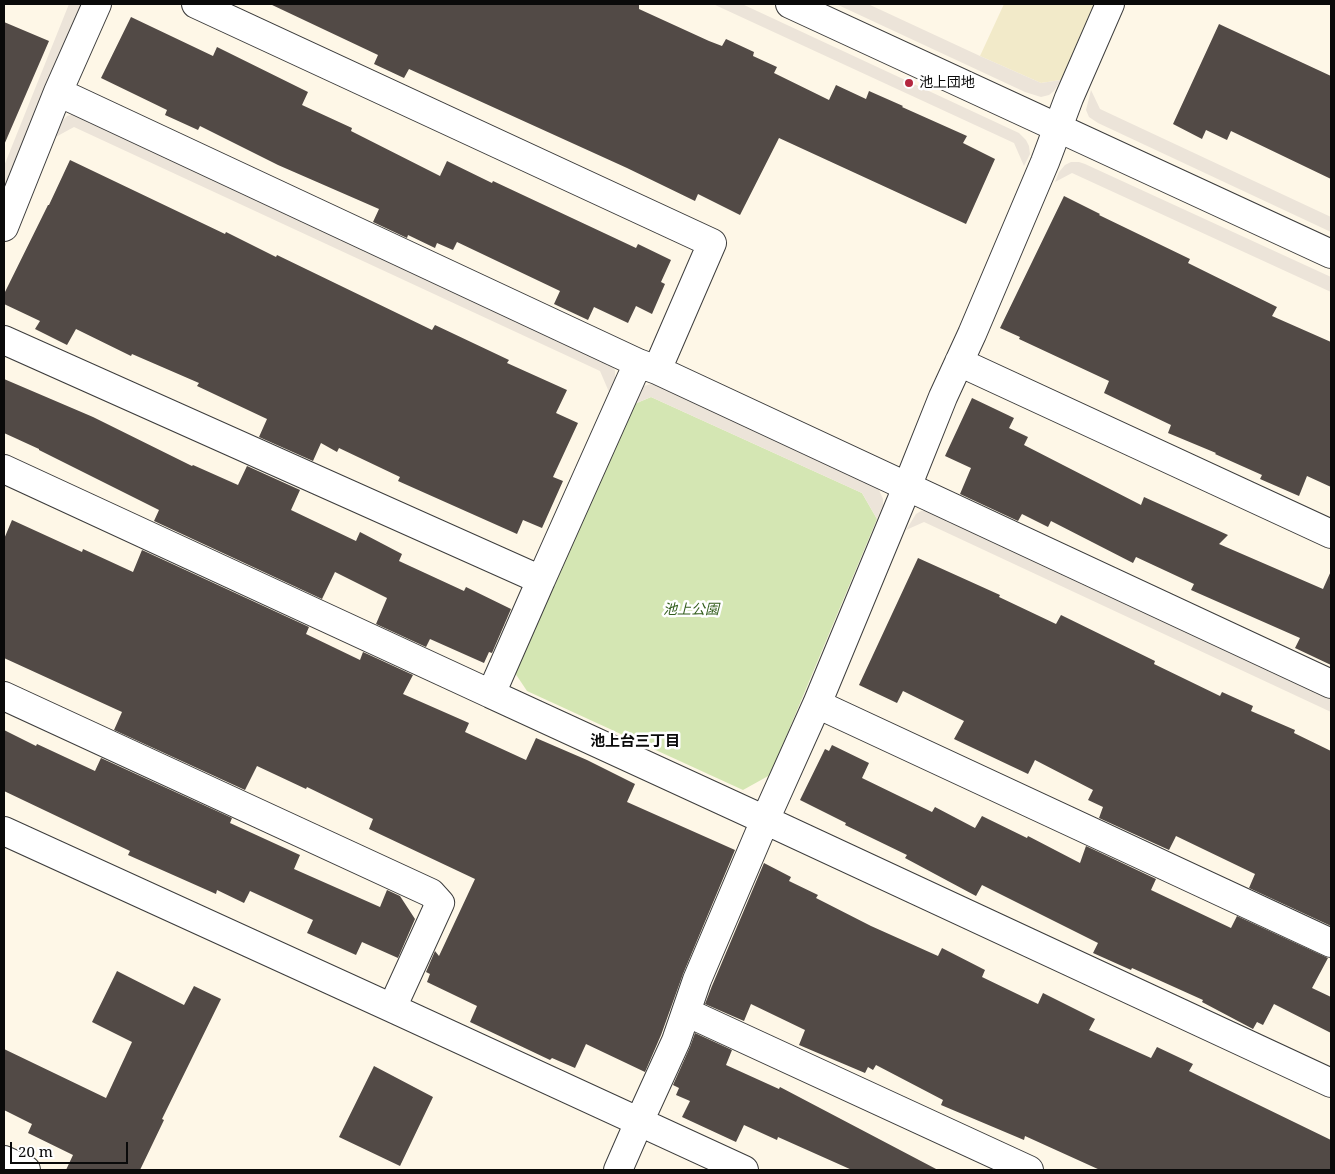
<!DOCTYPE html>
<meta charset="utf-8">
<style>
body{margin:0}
#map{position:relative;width:1335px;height:1174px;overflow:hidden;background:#fef7e7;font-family:"Noto Serif",serif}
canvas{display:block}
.frame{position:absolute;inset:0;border:5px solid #0a0a0a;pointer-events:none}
.scale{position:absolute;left:10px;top:1142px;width:118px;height:22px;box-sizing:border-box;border:2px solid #0a0a0a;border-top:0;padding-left:6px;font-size:15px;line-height:18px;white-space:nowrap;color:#0a0a0a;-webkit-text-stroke:4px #fff;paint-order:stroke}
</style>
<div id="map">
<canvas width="1335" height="1174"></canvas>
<div class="frame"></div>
<div class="scale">20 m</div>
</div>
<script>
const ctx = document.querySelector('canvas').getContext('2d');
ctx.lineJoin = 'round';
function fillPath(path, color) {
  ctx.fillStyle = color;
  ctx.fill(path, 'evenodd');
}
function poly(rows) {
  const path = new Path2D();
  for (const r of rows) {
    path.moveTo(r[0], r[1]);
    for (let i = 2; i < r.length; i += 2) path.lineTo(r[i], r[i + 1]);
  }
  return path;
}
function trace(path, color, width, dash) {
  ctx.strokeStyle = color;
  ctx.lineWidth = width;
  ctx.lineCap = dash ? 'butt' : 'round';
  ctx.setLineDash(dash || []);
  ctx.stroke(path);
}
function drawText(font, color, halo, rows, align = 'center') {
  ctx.font = font + ' "Noto Serif","Noto Sans JP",serif';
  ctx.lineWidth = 5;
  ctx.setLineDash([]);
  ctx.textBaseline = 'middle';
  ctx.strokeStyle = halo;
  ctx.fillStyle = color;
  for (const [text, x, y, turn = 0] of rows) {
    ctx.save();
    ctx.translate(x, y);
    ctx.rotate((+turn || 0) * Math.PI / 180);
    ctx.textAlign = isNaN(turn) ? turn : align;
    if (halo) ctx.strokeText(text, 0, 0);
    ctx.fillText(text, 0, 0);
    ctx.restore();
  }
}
fillPath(poly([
 [1004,4,1094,4,1061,80,1041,83,980,56]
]), '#f2eac9');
fillPath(poly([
 [651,397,862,493,877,519,770,775,743,790,527,691,513,670,632,405]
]), '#d4e6b3');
fillPath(poly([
 [69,4,82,4,4,188,4,166],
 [713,4,742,4,1019,133,1026,140,1029,146,1030,154,1024,166,1014,143],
 [836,4,868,4,980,56,1041,83,1061,80,1054,91,1049,95,1041,97,1025,92],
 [1091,90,1100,109,1331,217,1331,232,1098,123,1089,117,1086,110],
 [74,114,613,366,615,371,615,381,609,392,600,371,74,127,52,139,62,121,67,116],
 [1071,162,1079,162,1085,164,1331,277,1331,292,1072,173,1055,182,1059,172,1065,165],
 [651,384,660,386,871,483,879,490,883,499,883,505,877,519,862,493,651,397,632,405,636,394,644,386],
 [921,511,929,511,1331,699,1331,712,924,522,906,530,916,514]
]), '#ece4d9');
fillPath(poly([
 [270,4,639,4,639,9,709,41,722,46,726,39,754,52,753,56,777,67,774,73,829,100,836,85,866,99,869,91,903,106,902,107,967,136,963,143,995,159,966,224,779,138,740,215,698,194,695,201,627,168,409,69,404,78,374,64,378,55],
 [131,17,213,56,217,47,308,92,302,105,352,128,351,131,440,176,447,161,492,183,493,181,636,248,638,244,671,260,661,282,665,284,652,314,636,306,628,323,594,307,588,320,554,304,560,291,457,242,453,250,437,243,435,248,408,235,407,238,373,222,379,209,278,165,200,126,198,130,165,115,167,110,101,78],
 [4,22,49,41,4,145],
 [1219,24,1331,76,1331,179,1231,131,1227,140,1206,130,1202,139,1173,124],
 [70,160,225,234,226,232,276,257,277,255,432,330,435,325,509,360,507,363,567,390,556,413,578,423,553,477,563,481,542,528,523,520,517,534,398,481,400,477,339,448,337,452,321,443,313,461,259,437,267,419,197,386,199,383,132,354,131,356,76,329,67,345,35,329,40,321,4,304,4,294,48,205,49,205],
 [1064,196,1100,214,1099,215,1190,259,1188,263,1277,307,1272,316,1331,342,1331,487,1307,476,1299,496,1260,479,1262,475,1215,454,1216,453,1168,433,1171,425,1104,393,1109,381,1019,339,1020,337,1000,328],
 [4,379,93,417,192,466,193,465,238,485,247,466,300,490,291,510,356,541,360,532,402,554,399,561,464,591,466,587,511,609,492,653,489,652,484,663,430,639,426,647,376,624,387,598,335,572,322,599,154,521,159,510,39,450,39,449,4,433],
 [972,398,1014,418,1009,428,1028,437,1024,445,1141,505,1144,497,1228,535,1219,544,1323,589,1331,571,1331,665,1295,648,1300,638,1191,590,1194,584,1136,557,1133,563,1051,521,1048,527,1022,514,1018,521,960,494,971,468,945,456],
 [12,520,82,552,83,549,133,572,142,550,309,627,306,634,360,660,363,652,413,675,403,694,469,723,465,732,526,760,536,738,587,760,635,784,627,802,735,850,683,974,661,1035,645,1072,586,1044,575,1068,552,1058,550,1060,470,1022,477,1006,427,982,430,974,426,972,435,951,439,956,475,879,369,829,373,819,307,787,306,789,257,766,245,790,114,730,122,712,4,658,4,539],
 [918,558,1000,595,999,597,1056,624,1061,615,1155,661,1154,664,1220,696,1222,692,1253,706,1251,711,1295,730,1294,733,1331,751,1331,926,1249,888,1255,874,1176,836,1169,850,1099,818,1103,807,1088,800,1093,790,1035,760,1028,774,954,739,964,721,903,691,897,703,859,685],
 [4,730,36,746,37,744,95,771,101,758,232,818,230,823,300,855,294,869,380,907,387,890,400,896,415,919,398,958,362,942,356,955,307,933,313,920,250,891,244,903,217,890,216,894,128,855,130,851,4,791],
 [832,745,869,763,862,778,932,812,935,807,975,828,982,816,1027,838,1028,836,1080,863,1086,846,1156,879,1151,890,1231,928,1237,916,1328,958,1312,988,1331,997,1331,1033,1274,1004,1263,1025,1257,1022,1253,1029,1202,1002,1203,1000,1132,968,1131,970,1093,953,1098,943,982,885,976,896,905,858,907,855,845,825,846,823,800,800,825,749,829,751],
 [764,863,791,877,789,881,818,895,816,898,871,926,938,956,942,948,985,970,982,977,1038,1004,1043,993,1095,1019,1089,1030,1151,1058,1157,1047,1193,1064,1189,1071,1331,1140,1331,1170,1100,1170,1025,1136,1024,1140,941,1105,943,1100,876,1065,873,1070,868,1067,865,1073,799,1045,805,1030,751,1004,744,1021,705,1004,712,986],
 [117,971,184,1005,194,986,221,999,162,1119,164,1120,140,1170,66,1170,73,1155,28,1133,32,1124,4,1110,4,1049,106,1098,132,1042,92,1022],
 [695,1033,732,1050,726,1065,779,1089,780,1087,938,1170,852,1170,778,1137,777,1140,744,1125,736,1142,682,1117,690,1101,676,1095,679,1088,673,1085,690,1047],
 [374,1066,433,1097,400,1166,339,1137]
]), '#524a46');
const minor = poly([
 [196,4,712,243,657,370],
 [58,92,638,363,657,370,1331,684],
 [4,227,58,92,97,4],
 [4,340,541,580,491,694,765,820,1331,1083],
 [959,362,1331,534],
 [4,469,491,694],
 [541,580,638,363],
 [4,696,431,893,440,903,392,1008],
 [817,704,1331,943],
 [4,831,392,1008,744,1170],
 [686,1012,1029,1170],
 [4,1160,26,1170],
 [618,1170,639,1122,676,1041,697,980,765,820,817,704,907,487,943,397,972,334,1045,162,1069,98,1110,4]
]);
const tertiary = poly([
 [790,4,1331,254]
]);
trace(minor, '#3d3d3d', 30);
trace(tertiary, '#3d3d3d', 30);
trace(minor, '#fff', 28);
trace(tertiary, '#fff', 28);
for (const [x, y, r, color] of [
 [909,83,5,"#b4273f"]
]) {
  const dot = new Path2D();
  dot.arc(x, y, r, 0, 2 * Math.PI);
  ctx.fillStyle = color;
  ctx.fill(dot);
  trace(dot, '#fff', 2);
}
drawText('14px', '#0a0a0a', '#fff', [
 ["池上団地",919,83]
], 'left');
drawText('italic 14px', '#335e1d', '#fff', [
 ["池上公園",691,610]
]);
drawText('bold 15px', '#0a0a0a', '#fff', [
 ["池上台三丁目",635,742]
]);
</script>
